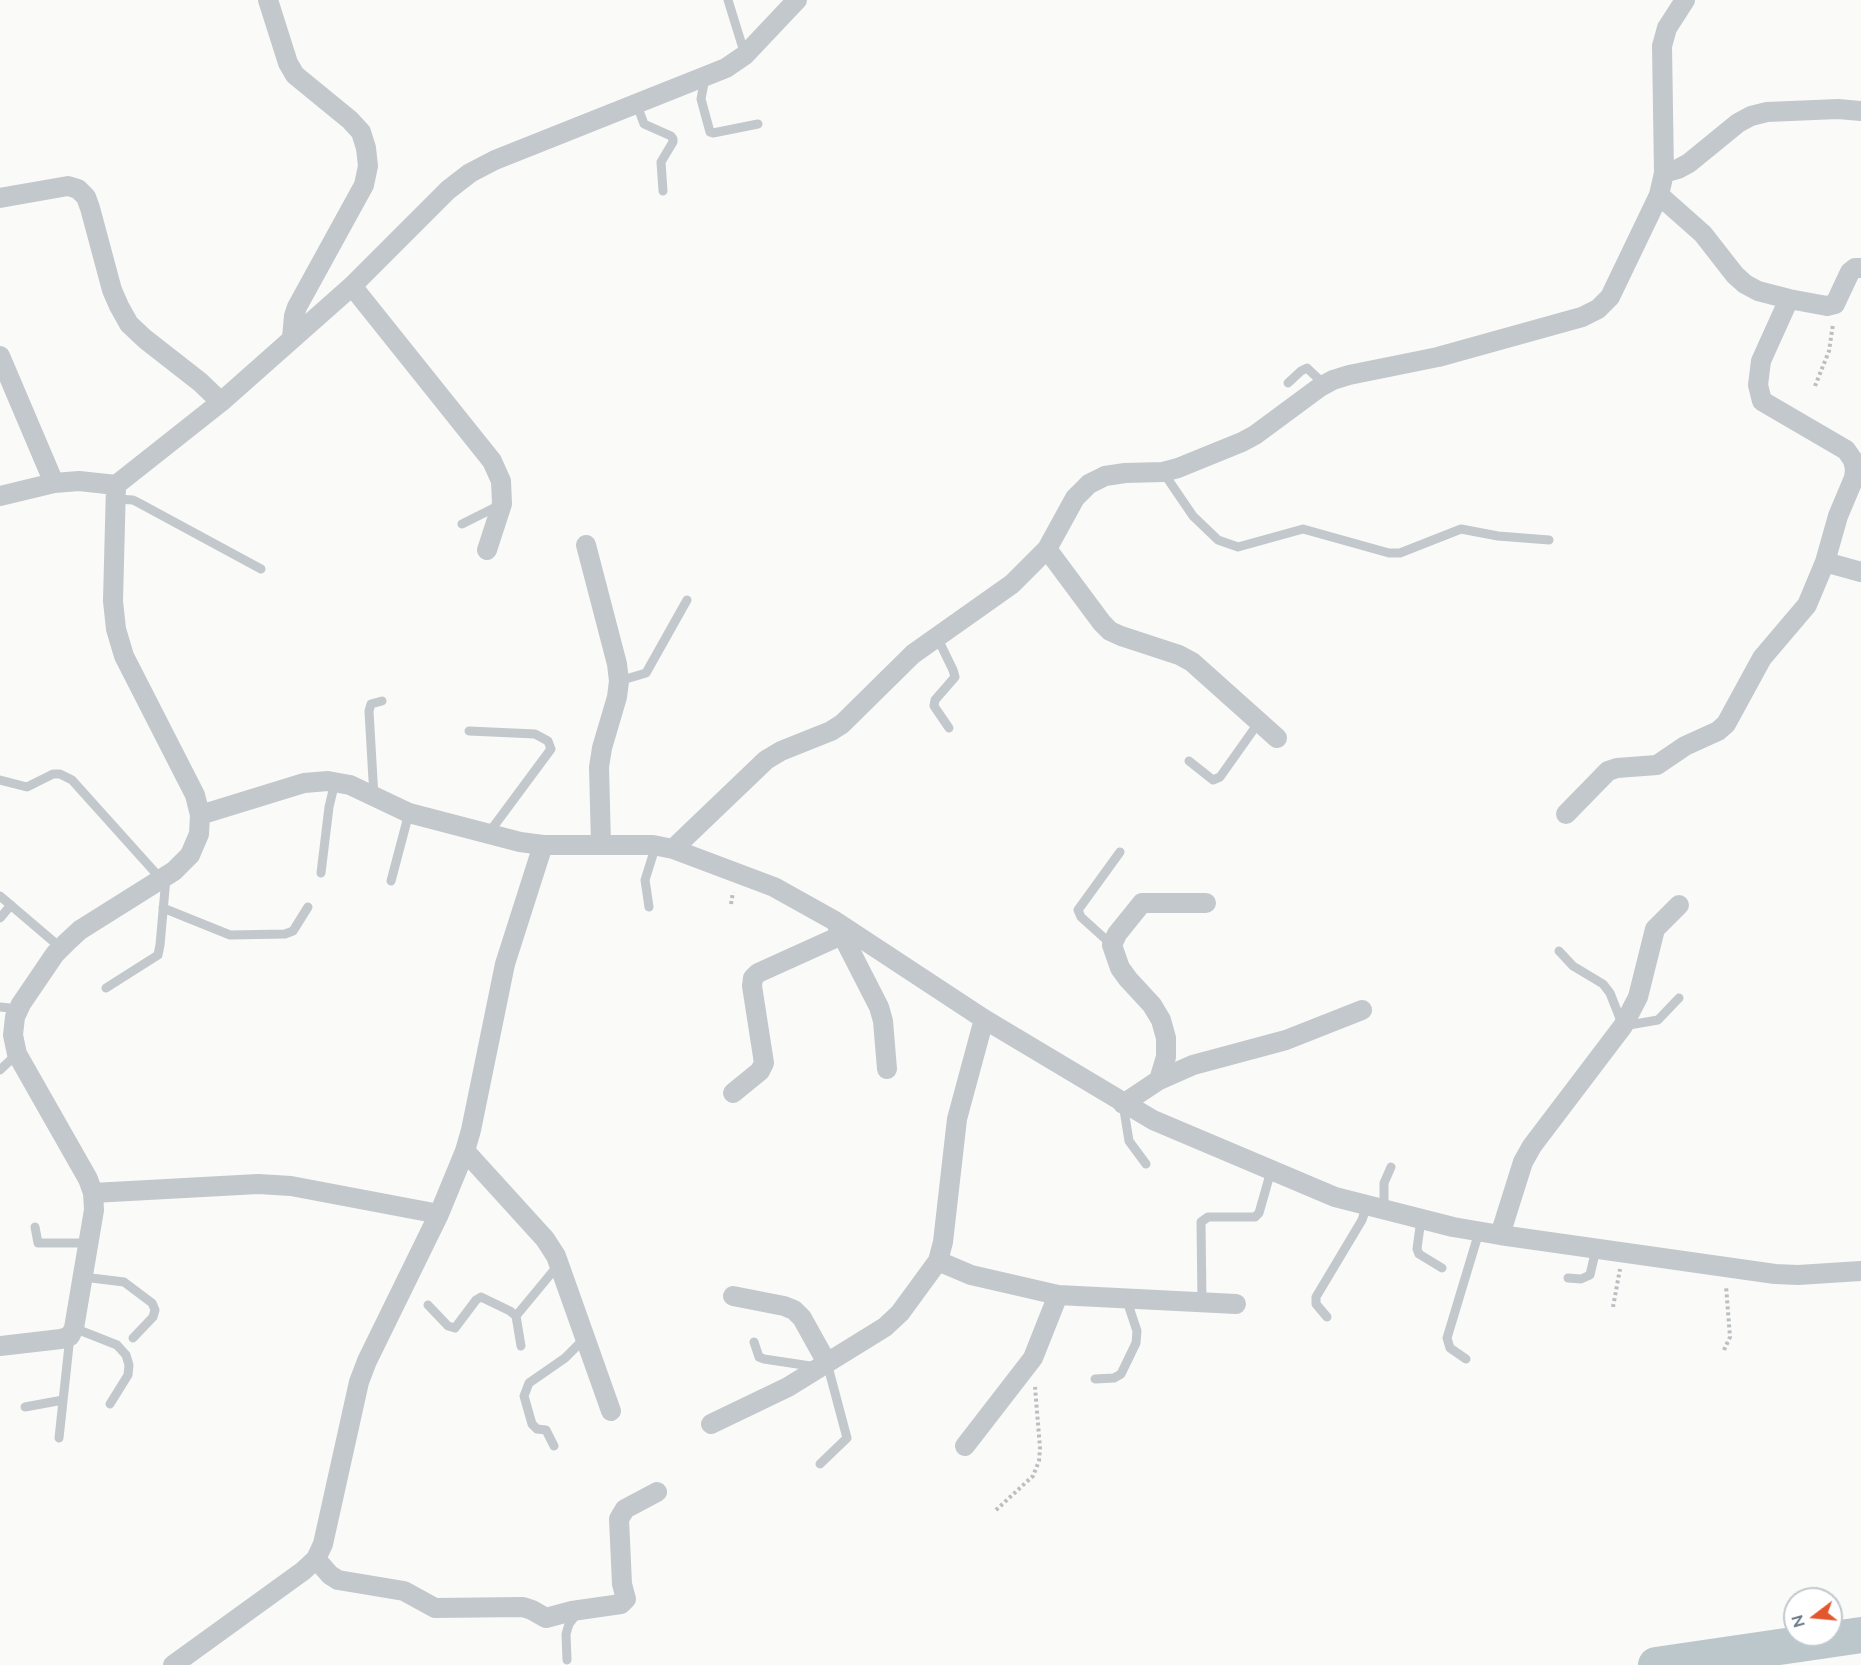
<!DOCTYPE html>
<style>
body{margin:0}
#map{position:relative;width:1861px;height:1665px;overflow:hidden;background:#fafaf8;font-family:Mulish,sans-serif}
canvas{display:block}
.north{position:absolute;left:1783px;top:1587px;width:60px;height:60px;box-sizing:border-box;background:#fff;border:2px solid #c1c8cd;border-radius:50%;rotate:254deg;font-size:16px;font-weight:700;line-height:24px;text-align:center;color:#657683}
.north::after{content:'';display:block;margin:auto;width:21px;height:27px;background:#e4572e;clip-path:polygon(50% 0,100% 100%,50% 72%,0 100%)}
</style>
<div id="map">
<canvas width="1861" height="1665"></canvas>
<div class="north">N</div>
</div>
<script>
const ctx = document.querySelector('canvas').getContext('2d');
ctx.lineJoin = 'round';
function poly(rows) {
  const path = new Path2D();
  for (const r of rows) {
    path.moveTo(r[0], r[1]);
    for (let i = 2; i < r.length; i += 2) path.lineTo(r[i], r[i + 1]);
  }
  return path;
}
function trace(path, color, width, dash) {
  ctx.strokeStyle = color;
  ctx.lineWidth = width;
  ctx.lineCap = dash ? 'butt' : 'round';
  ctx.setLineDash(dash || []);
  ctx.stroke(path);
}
trace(poly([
 [1656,1665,1861,1635]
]), '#bbc7cb', 36);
trace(poly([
 [1815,386,1829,351,1833,324],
 [731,904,733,892],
 [1613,1307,1620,1269],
 [1724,1350,1730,1337,1726,1286],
 [996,1510,1033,1476,1039,1461,1040,1448,1035,1387]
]), '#bbbfc2', 4, [3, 3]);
trace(poly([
 [728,0,745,55],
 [705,78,701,99,710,132,713,133,758,124],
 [637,105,644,124,671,136,673,139,673,142,661,162,663,191],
 [1288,383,1301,371,1307,368,1325,385],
 [1163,472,1193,516,1218,540,1238,547,1303,529,1389,553,1400,553,1461,529,1498,536,1549,540],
 [116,499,133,500,139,503,261,569],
 [462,524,500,505],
 [937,637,953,670,955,677,935,700,934,706,949,728],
 [619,681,646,673,687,600],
 [469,731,535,734,548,741,551,749,488,834],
 [1189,761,1213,780,1220,777,1259,722],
 [0,780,27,787,53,774,60,774,72,780,161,879],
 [374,797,369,711,371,704,382,701],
 [321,873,329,807,335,782],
 [391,881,409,813],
 [0,896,61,948],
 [649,907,645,880,656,845],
 [163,908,230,935,285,934,293,931,308,907],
 [0,918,11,905],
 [1112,945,1081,917,1078,910,1120,852],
 [1559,951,1573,966,1603,984,1610,993,1623,1026,1658,1020,1679,998],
 [106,988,158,955,160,945,166,878],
 [0,1007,19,1009],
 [0,1070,17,1054],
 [1123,1104,1129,1141,1146,1164],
 [1384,1209,1384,1183,1391,1167],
 [1421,1219,1417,1249,1419,1254,1442,1268],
 [35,1227,38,1243,88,1243],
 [83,1277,124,1282,152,1303,155,1310,153,1317,133,1338],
 [1568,1278,1581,1279,1590,1275,1596,1249],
 [1202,1303,1201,1222,1208,1217,1255,1217,1259,1213,1271,1171],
 [428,1305,448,1326,455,1328,476,1300,481,1297,510,1311,516,1316,521,1346],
 [516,1316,559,1264],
 [1327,1317,1316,1304,1316,1297,1362,1220,1367,1205],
 [74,1328,117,1345,126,1355,129,1365,128,1375,110,1404],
 [754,1342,759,1357,764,1359,817,1367],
 [1466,1359,1450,1348,1447,1338,1479,1232],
 [1095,1379,1114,1378,1121,1374,1136,1343,1137,1331,1126,1298],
 [25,1407,63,1400],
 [59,1438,70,1336],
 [554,1446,546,1430,537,1429,532,1424,524,1396,529,1383,565,1358,584,1339],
 [820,1464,847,1438,827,1363],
 [567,1660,566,1634,569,1624,578,1612]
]), '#c3c8cc', 9);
trace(poly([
 [268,0,288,63,295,75,350,120,361,132,366,148,368,166,364,185,297,307,294,316,292,338],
 [1664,173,1678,169,1689,163,1738,123,1751,116,1767,112,1838,109,1861,111],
 [1659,195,1703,234,1735,275,1745,284,1758,291,1789,299,1827,306,1835,304,1850,272,1855,268,1861,268],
 [0,198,68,186,78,189,86,197,90,208,112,290,119,306,129,324,145,339,200,382,221,402],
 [352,286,492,461,501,481,502,504,487,550],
 [0,356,54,483],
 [0,496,54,483,79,481,116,485,221,402,352,286,448,190,470,173,495,160,726,68,745,55,797,0],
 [586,545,617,664,619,681,617,697,602,748,599,767,601,845],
 [1047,549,1102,623,1110,631,1121,636,1179,655,1192,662,1277,738],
 [1825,562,1861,572],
 [1566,814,1608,771,1617,768,1657,765,1685,746,1718,731,1726,724,1762,658,1807,605,1825,562,1838,516,1854,478,1855,469,1853,460,1846,450,1762,401,1758,385,1761,361,1789,299],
 [200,815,304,783,328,781,350,785,409,813,520,842,543,845,653,845,673,849,774,887,835,921,984,1019,1153,1120,1335,1197,1453,1227,1500,1235,1775,1274,1798,1275,1861,1271],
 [673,849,766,760,781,751,831,731,842,724,913,654,1012,584,1047,549,1075,498,1089,484,1105,476,1125,473,1163,472,1178,468,1242,442,1255,435,1320,387,1333,380,1349,375,1438,357,1582,317,1598,309,1610,297,1659,195,1664,173,1662,46,1667,28,1685,0],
 [836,923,879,1007,883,1021,887,1069],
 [1159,1080,1166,1057,1166,1038,1161,1020,1152,1005,1128,979,1120,968,1112,945,1117,934,1142,903,1206,903],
 [733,1093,760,1071,764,1063,752,986,753,978,758,973,842,935],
 [1123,1104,1159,1080,1193,1065,1286,1040,1362,1010],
 [465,1151,545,1239,556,1256,611,1411],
 [93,1193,258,1184,291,1186,439,1214],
 [1500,1235,1523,1162,1532,1146,1623,1026,1638,997,1655,929,1679,905],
 [938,1261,971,1275,1058,1295,1236,1304],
 [733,1296,784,1306,794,1310,802,1318,827,1363],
 [0,1346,61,1339,70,1336,74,1328,94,1210,93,1193,88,1179,17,1054,13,1035,15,1017,21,1004,55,954,67,942,80,930,174,871,190,855,199,834,200,815,195,795,124,656,116,629,113,601,116,485],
 [711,1424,788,1387,885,1327,900,1313,938,1261,943,1242,957,1119,984,1019],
 [965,1446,1033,1358,1058,1295],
 [316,1559,330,1575,338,1580,404,1591,435,1608,523,1607,532,1610,546,1618,572,1611,621,1604,626,1599,622,1584,619,1519,625,1509,657,1492],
 [173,1665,303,1571,316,1559,323,1544,359,1382,367,1361,439,1214,465,1151,471,1130,505,964,543,845]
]), '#c3c8cc', 20);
</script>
